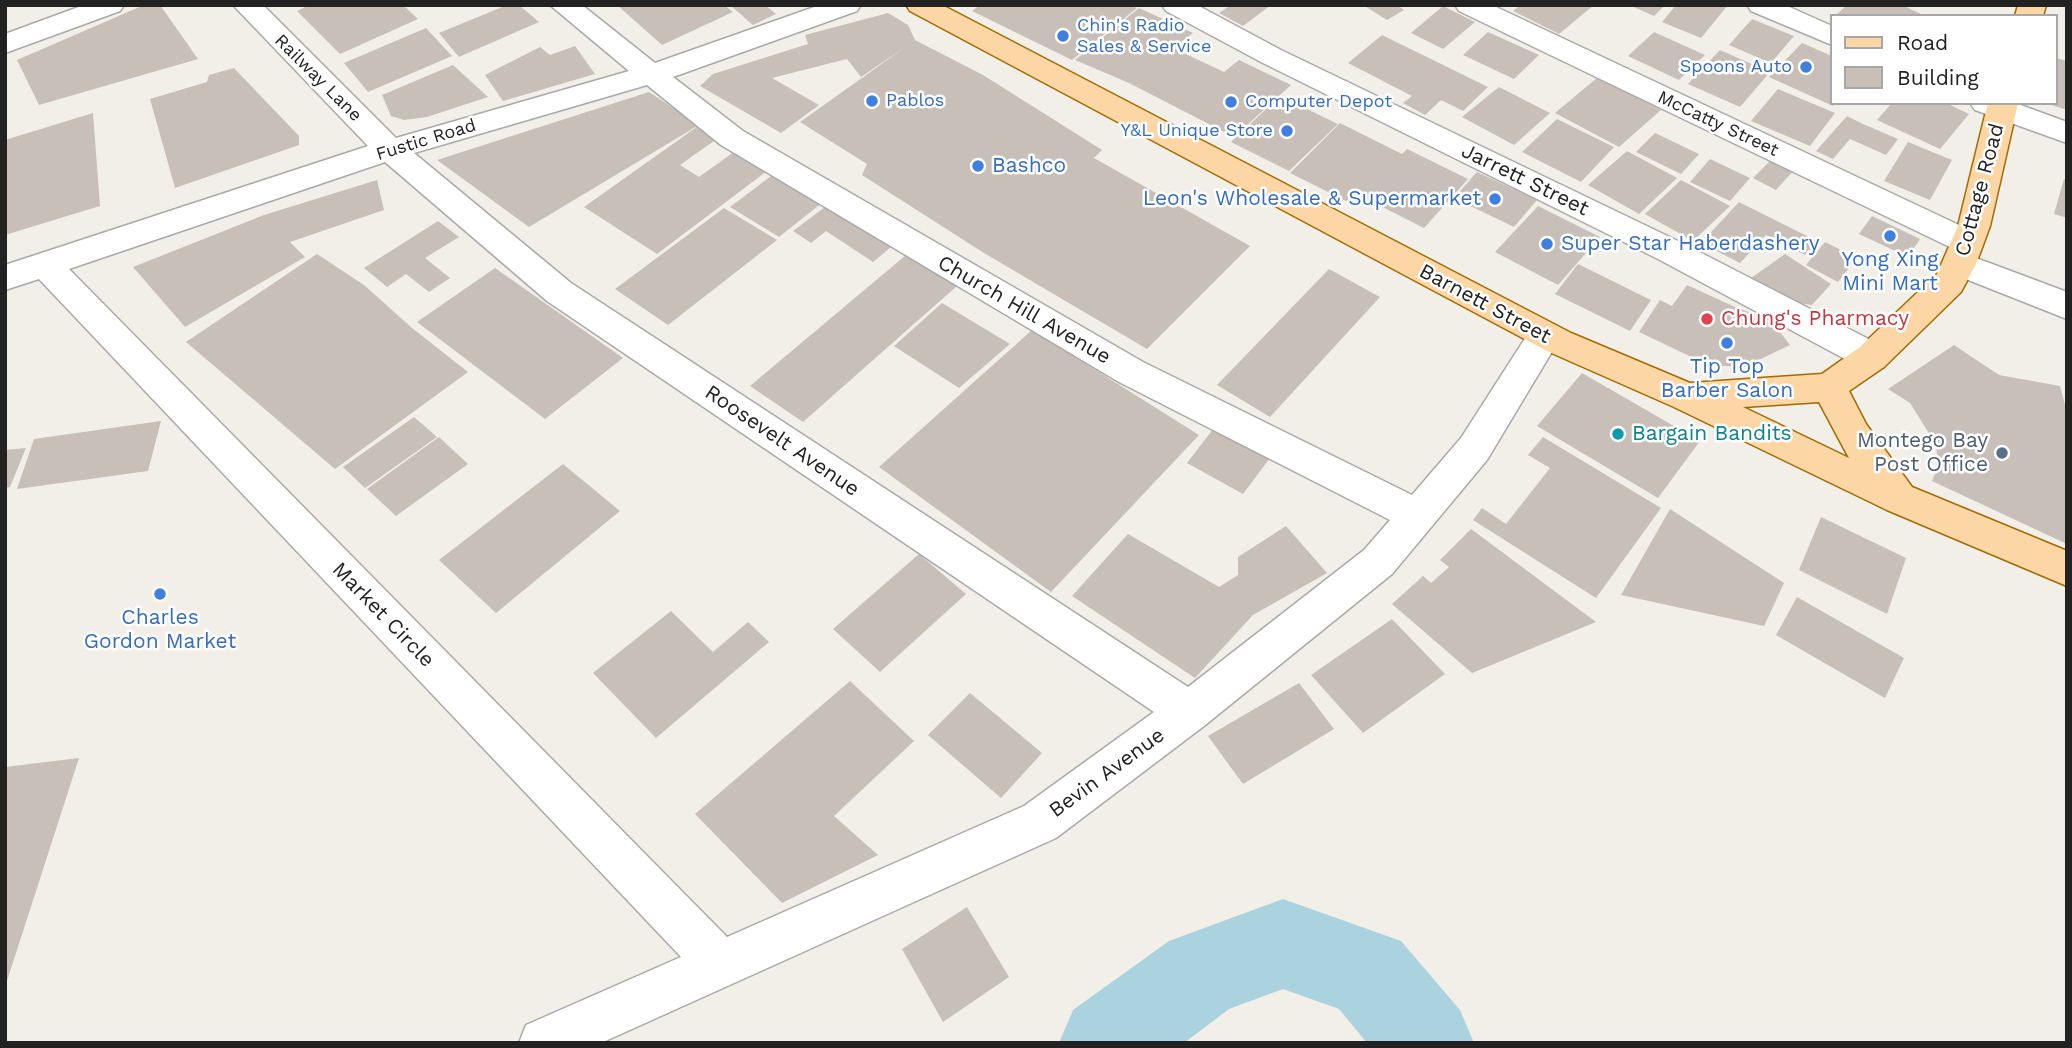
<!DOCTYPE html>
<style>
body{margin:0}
#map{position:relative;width:2072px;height:1048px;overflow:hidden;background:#f2efe9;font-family:"Work Sans",sans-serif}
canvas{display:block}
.frame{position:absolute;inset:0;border:7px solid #222;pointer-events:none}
.legend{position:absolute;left:1830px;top:14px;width:228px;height:91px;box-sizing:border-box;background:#fff;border:2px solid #a7a7a7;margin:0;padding:9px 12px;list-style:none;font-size:21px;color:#222}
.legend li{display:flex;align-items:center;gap:14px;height:35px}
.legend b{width:35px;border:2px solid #a7a7a7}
</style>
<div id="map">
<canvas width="2072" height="1048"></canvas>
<div class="frame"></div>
<ul class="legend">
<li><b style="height:9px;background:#fcd6a4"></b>Road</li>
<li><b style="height:19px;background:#c7bfb8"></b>Building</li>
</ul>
</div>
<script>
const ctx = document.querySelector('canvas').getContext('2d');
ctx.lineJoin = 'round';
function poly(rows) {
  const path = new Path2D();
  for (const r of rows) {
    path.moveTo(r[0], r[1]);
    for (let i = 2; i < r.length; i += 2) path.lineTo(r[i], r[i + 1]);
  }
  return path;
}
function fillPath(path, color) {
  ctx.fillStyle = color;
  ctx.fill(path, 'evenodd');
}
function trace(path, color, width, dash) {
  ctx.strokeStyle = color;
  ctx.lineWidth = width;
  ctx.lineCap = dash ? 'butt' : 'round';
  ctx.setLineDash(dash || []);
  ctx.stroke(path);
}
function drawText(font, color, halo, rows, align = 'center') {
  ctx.font = font + ' "Work Sans",sans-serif';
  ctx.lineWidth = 5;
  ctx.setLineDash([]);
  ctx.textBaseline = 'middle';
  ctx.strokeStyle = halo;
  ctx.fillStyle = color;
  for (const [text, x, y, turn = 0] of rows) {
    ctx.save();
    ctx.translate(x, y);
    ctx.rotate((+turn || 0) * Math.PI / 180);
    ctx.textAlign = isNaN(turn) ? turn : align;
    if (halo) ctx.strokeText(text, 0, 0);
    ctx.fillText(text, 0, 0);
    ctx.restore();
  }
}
fillPath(poly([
 [1283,899,1401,941,1460,1010,1474,1043,1367,1043,1339,1009,1283,989,1229,1009,1184,1043,1059,1043,1073,1010,1169,941,1283,899]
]), '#aad3df');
fillPath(poly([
 [144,5,160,5,198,59,39,105,17,60],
 [309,5,403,5,418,19,340,54,297,11],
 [507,5,519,5,539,22,459,57,439,33],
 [617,5,724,5,733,12,662,45],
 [730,5,765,5,776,14,753,25],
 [980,5,1130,5,1137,8,1072,60,972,11],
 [1231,5,1271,5,1243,26,1219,13],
 [1363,5,1397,5,1404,10,1387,20],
 [1521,5,1594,5,1559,34,1513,11],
 [1629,5,1665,5,1654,16],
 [1676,5,1728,5,1701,38,1662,22],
 [1847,5,1902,5,1921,14,1835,16],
 [1443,6,1475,22,1443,49,1411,33],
 [1139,8,1193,33,1173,48,1224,72,1239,60,1291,85,1234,137,1129,83,1075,60],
 [888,13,908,25,915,40,983,75,1102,150,1094,158,1250,246,1147,349,984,253,862,175,867,164,800,122,904,48,861,77,847,59,772,78,819,105,781,133,700,86,713,74,808,44,805,35],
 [1752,19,1794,36,1771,63,1729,45],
 [426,28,452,56,368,92,344,63],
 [1488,32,1539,55,1514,79,1463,55],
 [1654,32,1705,55,1679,80,1628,56],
 [1382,35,1488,87,1463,111,1441,100,1425,115,1403,103,1412,96,1348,63],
 [1802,43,1832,56,1832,103,1836,103,1833,106,1769,77],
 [575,46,595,74,503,101,485,75,540,47,550,55],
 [1720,50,1770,72,1740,107,1688,84],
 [2056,58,2067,61,2067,110,2048,104,2056,103],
 [453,65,488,97,427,117,404,120,391,116,382,95],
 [234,68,299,136,299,145,175,188,150,99,207,82,209,75],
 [1598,77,1661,110,1619,147,1555,113],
 [1499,87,1550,113,1514,145,1462,117],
 [1778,89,1835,113,1810,146,1751,121],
 [649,92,699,125,529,227,437,160],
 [1280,96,1338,124,1289,171,1231,142],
 [1892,103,1946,103,1969,114,1940,149,1877,120],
 [93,113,100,206,5,235,5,140],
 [1847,116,1863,124,1898,139,1886,155,1850,139,1833,159,1816,151],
 [1557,119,1614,147,1581,182,1522,152],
 [1340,123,1402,154,1407,149,1468,179,1424,228,1361,196,1352,204,1290,173],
 [701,124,721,136,680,165,699,177,738,149,771,168,657,254,584,207],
 [1655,133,1699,154,1681,174,1636,152],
 [1908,142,1952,160,1930,200,1884,181],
 [1627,151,1677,178,1639,214,1588,185],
 [1710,159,1750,178,1730,201,1690,182],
 [1772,159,1794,170,1776,190,1753,178],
 [1477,172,1537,200,1514,227,1454,198],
 [775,173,823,202,779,237,730,207],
 [2064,179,2067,180,2067,218,2054,214],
 [377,180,384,210,290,242,305,257,185,327,133,267,264,215],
 [1681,180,1730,206,1693,241,1645,214],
 [833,201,897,242,873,262,826,231,811,243,793,231],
 [1739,202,1817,241,1805,255,1766,235,1740,263,1701,243],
 [1538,206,1600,237,1558,285,1495,252],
 [724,208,777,240,668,325,615,289],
 [1872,216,1920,239,1908,257,1859,234],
 [438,221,459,237,425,258,450,278,429,292,406,274,387,287,364,268],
 [1825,242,1857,258,1838,282,1806,265],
 [317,254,364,285,412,328,468,372,335,469,186,342],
 [1785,254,1831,284,1812,305,1790,302,1751,278],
 [906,255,957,286,803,422,750,386],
 [1578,264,1651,300,1630,331,1555,294],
 [495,268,623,358,545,419,417,322],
 [1329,269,1380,297,1270,417,1217,385],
 [1687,285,1735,307,1771,320,1790,345,1744,367,1708,365,1639,332,1660,300,1672,306],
 [942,303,1010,344,959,388,894,346],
 [1032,330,1199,435,1051,592,879,467],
 [1954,345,1999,375,2060,386,2067,412,2067,544,1932,481,1939,464,1935,443,1910,403,1888,389],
 [1582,373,1700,441,1658,498,1537,426],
 [414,417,437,437,365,488,343,467],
 [161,421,148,471,17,489,34,439],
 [1217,424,1273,454,1243,494,1187,463],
 [439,437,468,464,396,516,367,489],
 [1543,437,1661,508,1596,598,1473,520,1482,508,1506,524,1550,468,1528,455],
 [26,448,10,487,5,488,5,450],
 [563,464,620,511,496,613,439,560],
 [1670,509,1784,583,1764,626,1621,595],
 [1821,517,1906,558,1887,614,1799,570],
 [1286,526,1327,573,1253,615,1195,678,1072,596,1128,534,1219,587,1238,575,1238,557],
 [1471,529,1596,622,1472,673,1392,604,1423,576,1431,583,1449,567,1440,560],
 [919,554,966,594,880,672,833,629],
 [1797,597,1904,658,1885,698,1776,635],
 [671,611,713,652,748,622,769,642,656,738,593,673],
 [1392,619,1445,674,1363,733,1311,675],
 [850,681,914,741,834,816,878,855,782,903,695,814],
 [1299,683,1334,729,1243,784,1208,736],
 [970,693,1042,753,1001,798,928,735],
 [79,758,6,984,5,984,5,767],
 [967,907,1009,977,943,1022,902,949]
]), '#c7bfb8');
const minor = poly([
 [84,5,124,5,120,11,5,53,5,34,84,5],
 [233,5,263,5,396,138,629,71,550,5,582,5,655,63,820,5,861,5,857,11,673,77,743,131,1143,362,1412,495,1461,438,1533,326,1545,322,1557,326,1562,335,1487,460,1392,574,1204,726,1056,838,601,1043,519,1043,526,1025,681,957,39,279,5,290,5,265,368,146,233,5],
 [647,85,721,145,1119,382,1390,520,1364,550,1188,687,571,283,414,153,647,85],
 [385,162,547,301,1154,712,1024,806,727,937,69,269,385,162],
 [1162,5,1197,5,1281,50,1682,243,1884,347,1889,357,1884,367,1872,370,1860,367,1658,259,1261,62,1166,11,1162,5],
 [1455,5,1492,5,1978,234,1983,242,1978,250,1967,254,1956,250,1459,11,1455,5],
 [1747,5,1785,5,1832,26,1832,45,1751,11,1747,5],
 [1970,103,2015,103,2067,122,2067,143,1975,110,1970,103],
 [1960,252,2067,292,2067,319,1948,272,1944,264,1948,256,1960,252]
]);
const major = poly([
 [906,5,942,5,1571,333,1690,383,1822,374,1860,347,1937,274,1958,226,1988,103,2018,103,1990,226,1976,264,1961,292,1884,367,1849,391,1866,424,1912,487,2067,551,2067,586,1887,510,1674,407,1547,351,910,11,906,5],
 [1819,402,1849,458,1743,407,1819,402],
 [2018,5,2046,5,2043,16,2015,16,2018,5]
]);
trace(minor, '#a9a9a9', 3);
trace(major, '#a06b00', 3);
fillPath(minor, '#fff');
fillPath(major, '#fcd6a4');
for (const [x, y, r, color] of [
 [1063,36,7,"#3f7fe0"],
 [1806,67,7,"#3f7fe0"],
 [872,101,7,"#3f7fe0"],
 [1231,102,7,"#3f7fe0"],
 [1287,131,7,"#3f7fe0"],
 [978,166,7,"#3f7fe0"],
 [1495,199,7,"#3f7fe0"],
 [1890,236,7,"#3f7fe0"],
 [1547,244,7,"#3f7fe0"],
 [1707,319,7,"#e0444e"],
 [1727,343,7,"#3f7fe0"],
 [1618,434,7,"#0f9aa8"],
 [2002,453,7,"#5c6f8a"],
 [160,594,7,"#3f7fe0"]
]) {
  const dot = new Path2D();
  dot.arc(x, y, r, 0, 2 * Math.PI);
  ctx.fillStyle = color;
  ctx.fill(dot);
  trace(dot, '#fff', 2.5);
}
drawText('18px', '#366cbe', '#fff', [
 ["Chin's Radio",1077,26],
 ["Sales & Service",1077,47],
 ["Spoons Auto",1792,67,"right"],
 ["Pablos",886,101],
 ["Computer Depot",1245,102],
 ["Y&L Unique Store",1273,131,"right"]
], 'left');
drawText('18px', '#222', '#fff', [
 ["Railway Lane",318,78,45],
 ["McCatty Street",1718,124,25],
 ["Fustic Road",426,140,-17]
]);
drawText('21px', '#366cbe', '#fff', [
 ["Bashco",992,166,"left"],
 ["Leon's Wholesale & Supermarket",1481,199,"right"],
 ["Super Star Haberdashery",1561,244,"left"],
 ["Yong Xing",1890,260],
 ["Mini Mart",1890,284],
 ["Tip Top",1727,367],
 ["Barber Salon",1727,391],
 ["Charles",160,618],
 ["Gordon Market",160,642]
]);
drawText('21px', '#222', '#fff', [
 ["Jarrett Street",1525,180,26],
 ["Cottage Road",1980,190,-75],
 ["Barnett Street",1485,304,28],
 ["Church Hill Avenue",1024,310,30],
 ["Roosevelt Avenue",782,441,34],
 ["Market Circle",383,615,46],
 ["Bevin Avenue",1107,773,-36]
]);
drawText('21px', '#be3a42', '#fff', [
 ["Chung's Pharmacy",1721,319]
], 'left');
drawText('21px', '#0d838f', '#fff', [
 ["Bargain Bandits",1632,434]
], 'left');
drawText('21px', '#4e5e75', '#fff', [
 ["Montego Bay",1988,441],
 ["Post Office",1988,465]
], 'right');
</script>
